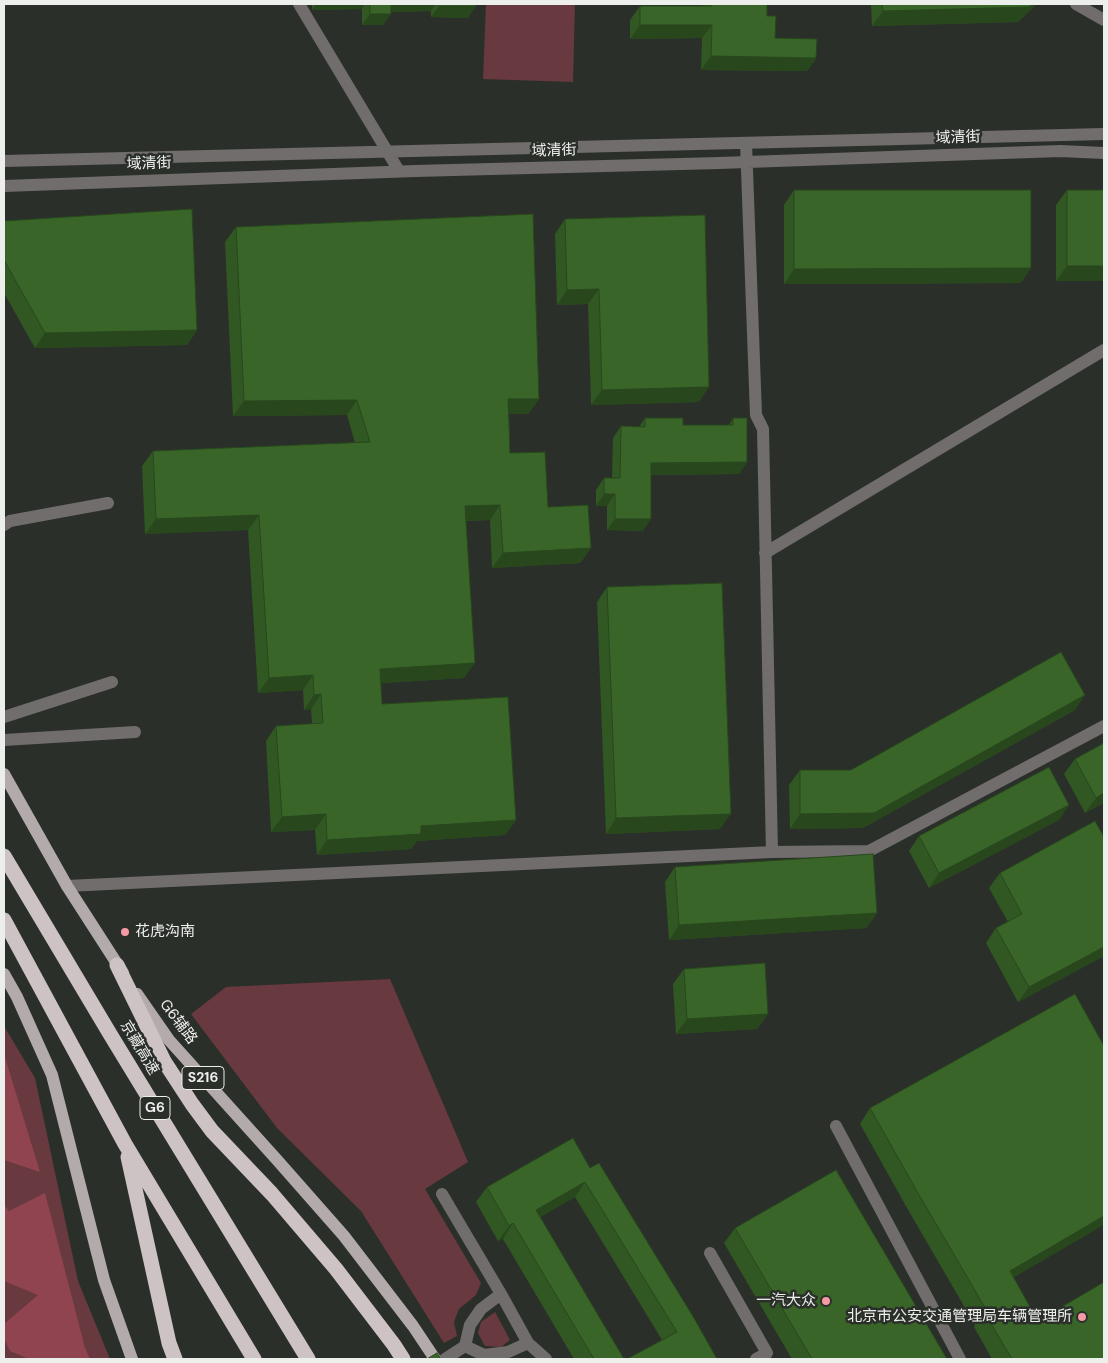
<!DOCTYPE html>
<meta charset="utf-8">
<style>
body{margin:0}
#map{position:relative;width:1108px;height:1363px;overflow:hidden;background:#2b2f2a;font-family:"DM Sans",sans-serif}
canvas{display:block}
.frame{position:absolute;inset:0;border:5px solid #edefec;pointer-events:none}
</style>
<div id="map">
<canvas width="1108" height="1363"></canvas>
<div class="frame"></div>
</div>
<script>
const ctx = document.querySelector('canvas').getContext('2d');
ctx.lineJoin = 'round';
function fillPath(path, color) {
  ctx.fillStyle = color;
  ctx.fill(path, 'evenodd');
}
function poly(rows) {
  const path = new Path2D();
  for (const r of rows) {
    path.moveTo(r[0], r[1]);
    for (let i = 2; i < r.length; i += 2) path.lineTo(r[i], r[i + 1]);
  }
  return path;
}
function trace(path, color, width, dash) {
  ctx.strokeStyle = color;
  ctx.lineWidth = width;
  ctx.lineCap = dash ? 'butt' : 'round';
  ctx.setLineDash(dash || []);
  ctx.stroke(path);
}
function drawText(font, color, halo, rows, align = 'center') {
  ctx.font = font + ' "DM Sans","Noto Sans SC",sans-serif';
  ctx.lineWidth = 5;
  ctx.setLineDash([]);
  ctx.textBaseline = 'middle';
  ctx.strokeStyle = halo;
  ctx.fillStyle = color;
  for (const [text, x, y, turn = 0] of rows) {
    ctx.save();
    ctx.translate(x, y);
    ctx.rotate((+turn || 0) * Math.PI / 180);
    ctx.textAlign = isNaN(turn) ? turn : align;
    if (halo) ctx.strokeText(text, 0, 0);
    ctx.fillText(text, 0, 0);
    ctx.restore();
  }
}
fillPath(poly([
 [486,4,575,4,573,82,483,79],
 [390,979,468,1162,425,1189,481,1283,476,1295,459,1309,454,1322,457,1336,444,1343,361,1211,277,1128,191,1014,226,987],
 [4,1026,35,1078,78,1281,110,1359,4,1359],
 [495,1312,510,1340,501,1347,485,1346,478,1333,481,1322]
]), '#68393f');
fillPath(poly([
 [4,1054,40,1172,4,1160],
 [45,1193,85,1348,90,1359,29,1359,10,1351,4,1338,4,1324,38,1295,4,1281,4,1205,9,1211]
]), '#904450');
trace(poly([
 [299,4,399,171],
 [1076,4,1104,20],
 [4,161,1104,134],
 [4,186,415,171,719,163,1060,151,1104,153],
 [4,525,10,521,108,503],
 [765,553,1104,350],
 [4,717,112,682],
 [4,740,135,732],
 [772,852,869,851,1104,726],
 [67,886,772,852,763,429,756,415,746,143],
 [836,1126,960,1359],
 [442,1194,501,1294],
 [710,1253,767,1353,756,1359],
 [528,1343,546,1359],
 [445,1359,465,1346,470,1325,481,1309,501,1294,528,1343,508,1352,484,1355,465,1346]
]), '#716d6d', 12);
trace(poly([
 [4,774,67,886,123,973],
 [4,974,17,997,52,1075,104,1280,132,1359],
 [137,994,169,1040,278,1161,344,1236,413,1326,435,1359]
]), '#b3abab', 12);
trace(poly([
 [4,856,110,1034,308,1359],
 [4,920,125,1144,254,1359],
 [117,965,164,1061,192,1104,212,1131,272,1194,336,1269,394,1345,403,1359],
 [128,1157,169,1343,175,1359]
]), '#cdc3c4', 15);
fillPath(poly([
 [312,4,476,4,468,18,431,17,431,11,391,12,383,25,362,25,362,9,312,10],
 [704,4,767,4,767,16,775,38,816,58,807,71,701,70,702,38,630,39,630,20,640,6,702,6],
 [871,4,1037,4,1018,22,872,26],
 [794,190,1021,283,784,284,784,205],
 [1067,190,1104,281,1056,281,1056,205],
 [565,219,699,402,591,405,588,304,557,305,555,234],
 [4,221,197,330,187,345,35,348,4,293],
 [236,227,539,399,528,414,509,414,510,453,548,507,591,548,580,563,492,568,490,520,466,521,464,678,381,683,382,704,516,820,505,835,417,841,411,849,317,855,315,830,271,832,266,741,276,726,312,724,311,709,304,710,303,690,258,693,248,530,145,534,142,466,153,451,355,443,347,415,233,416,225,242],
 [645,418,683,425,729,425,733,418,747,462,739,474,651,475,643,531,607,530,607,506,596,506,596,490,604,478,612,478,613,438,621,426,639,427],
 [607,587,720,829,606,834,597,602],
 [1075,710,863,828,790,829,789,785,800,770,851,770],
 [1075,759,1104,803,1085,813,1064,774],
 [1069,805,1059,820,929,888,909,851,919,836],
 [675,867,877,913,866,928,669,940,665,882],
 [1000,873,1104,956,1018,1002,986,943,996,928,1008,922,989,888],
 [684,969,768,1014,757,1029,676,1034,673,984],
 [870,1108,1013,1278,1038,1321,1104,1359,992,1359,974,1327,975,1325,907,1208,860,1124],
 [590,1168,717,1359,662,1340,575,1197,540,1217,624,1359,574,1359,503,1239,498,1241,476,1202,487,1187],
 [735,1228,947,1359,792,1359,724,1243]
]), '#315723');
fillPath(poly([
 [316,4,365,4,362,9,312,10],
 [389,4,436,4,431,11,383,12],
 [1037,4,1018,22,872,26,883,11],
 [439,6,476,6,468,18,431,17],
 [370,14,391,14,383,25,362,25],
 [640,25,712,25,702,38,630,39],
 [711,56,816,58,807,71,701,70],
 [1067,266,1104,266,1104,281,1056,281],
 [1031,268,1021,283,784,284,794,269],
 [599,289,588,304,557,305,567,290],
 [197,330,187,345,35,348,45,333],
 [709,387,699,402,591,405,602,390],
 [508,399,539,399,528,414,497,414],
 [357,400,347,415,233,416,244,401],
 [747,462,739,474,644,475,651,463],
 [604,494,615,494,607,506,596,506],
 [500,505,490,520,455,521,465,506],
 [259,515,248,530,145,534,156,519],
 [615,519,651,519,643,531,607,530],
 [591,548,580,563,492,568,503,553],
 [475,663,464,678,369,684,380,669],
 [313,675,303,690,258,693,269,678],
 [321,694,311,709,304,710,314,695],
 [1085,695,1075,710,863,828,790,829,800,814],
 [1104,793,1104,803,1085,813,1096,798],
 [1069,805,1059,820,929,888,939,873],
 [326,814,315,830,271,832,282,817],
 [731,814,720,829,606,834,616,818],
 [516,820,505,835,417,841,411,849,317,855,327,840,421,826],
 [877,913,866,928,669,940,679,925],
 [1104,947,1104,956,1018,1002,1029,987],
 [768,1014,757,1029,676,1034,687,1019],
 [585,1182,575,1197,526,1225,536,1210],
 [1104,1216,1104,1225,999,1286,1010,1271],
 [513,1223,503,1239,498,1241,509,1226]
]), '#28471d');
const building = poly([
 [370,4,391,4,391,14,370,14,370,4],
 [439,4,476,4,476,6,439,6,439,4],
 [712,4,767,4,767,16,776,16,775,38,817,39,816,58,711,56,712,25,640,25,640,6,712,6,712,4],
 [882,4,1033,4,1029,7,883,11,882,4],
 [794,190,1031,190,1031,268,794,269,794,190],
 [1067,190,1104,190,1104,266,1067,266,1067,190],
 [192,209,197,330,45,333,4,260,4,221,192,209],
 [533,214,539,399,508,399,510,453,545,452,548,507,588,505,591,548,503,553,500,505,465,506,475,663,380,669,382,704,508,697,516,820,421,826,421,834,327,840,326,814,282,817,276,726,323,723,321,694,314,695,313,675,269,678,259,515,156,519,153,451,370,442,357,400,244,401,236,227,533,214],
 [705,215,709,387,602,390,599,289,567,290,565,219,705,215],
 [645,418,683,418,683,425,733,425,733,418,747,418,747,462,651,463,651,519,615,519,615,494,604,494,604,478,620,478,621,426,645,427,645,418],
 [722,583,731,814,616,818,607,587,722,583],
 [1061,652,1085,695,874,813,800,814,800,770,851,770,1061,652],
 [1104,743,1104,793,1096,798,1075,759,1104,743],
 [1049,767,1069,805,939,873,919,836,1049,767],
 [1095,821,1104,837,1104,947,1029,987,996,928,1022,914,1000,873,1095,821],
 [873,854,877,913,679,925,675,867,873,854],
 [765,963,768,1014,687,1019,684,969,765,963],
 [1075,994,1104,1046,1104,1216,1010,1271,1038,1321,1104,1282,1104,1359,1012,1359,984,1312,987,1311,918,1193,870,1108,1075,994],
 [573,1138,590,1168,599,1163,694,1318,717,1359,627,1359,677,1332,585,1182,536,1210,624,1359,594,1359,513,1223,509,1226,487,1187,573,1138],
 [836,1170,947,1359,812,1359,735,1228,836,1170],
 [437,1353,441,1359,427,1359,437,1353]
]);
fillPath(building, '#396529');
trace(building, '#28471d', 1);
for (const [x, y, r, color] of [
 [125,932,5,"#f49aa5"],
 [826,1301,5,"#f49aa5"],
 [1082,1317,5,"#f49aa5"]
]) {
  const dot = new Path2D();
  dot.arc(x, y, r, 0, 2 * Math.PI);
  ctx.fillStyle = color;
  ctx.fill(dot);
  trace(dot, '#2b2f2a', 2);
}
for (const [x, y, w] of [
 [203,1078,42],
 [155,1108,30]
]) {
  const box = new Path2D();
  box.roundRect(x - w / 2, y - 11.5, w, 23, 4);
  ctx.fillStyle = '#2b2f2a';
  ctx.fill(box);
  trace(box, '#edefec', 1);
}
drawText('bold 14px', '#edefec', null, [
 ["S216",203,1078],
 ["G6",155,1108]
]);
drawText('15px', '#edefec', '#2b2f2a', [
 ["域清街",958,138,-2],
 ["域清街",554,151,-2],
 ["域清街",149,164,-2],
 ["G6辅路",178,1022,53],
 ["京藏高速",139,1048,59]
]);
drawText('15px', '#edefec', '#2b2f2a', [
 ["花虎沟南",135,932,"left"],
 ["一汽大众",816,1301],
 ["北京市公安交通管理局车辆管理所",1072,1317]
], 'right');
</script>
